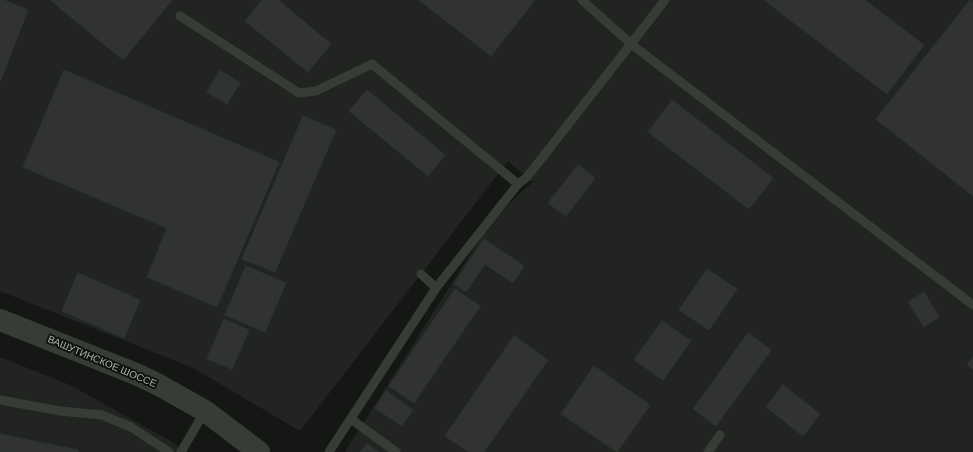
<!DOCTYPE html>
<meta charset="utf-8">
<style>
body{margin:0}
canvas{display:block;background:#151715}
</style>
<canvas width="973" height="452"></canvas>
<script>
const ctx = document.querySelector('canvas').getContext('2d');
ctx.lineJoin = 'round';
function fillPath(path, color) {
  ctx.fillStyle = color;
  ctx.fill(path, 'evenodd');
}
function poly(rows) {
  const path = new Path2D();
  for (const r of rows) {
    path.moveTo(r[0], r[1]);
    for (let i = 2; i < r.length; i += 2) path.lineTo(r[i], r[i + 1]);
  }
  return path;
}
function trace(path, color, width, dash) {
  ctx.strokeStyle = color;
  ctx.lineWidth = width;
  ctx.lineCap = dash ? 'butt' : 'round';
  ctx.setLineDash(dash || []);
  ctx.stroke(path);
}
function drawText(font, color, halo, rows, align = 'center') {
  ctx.font = font + ' Arial,sans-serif';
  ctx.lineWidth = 4;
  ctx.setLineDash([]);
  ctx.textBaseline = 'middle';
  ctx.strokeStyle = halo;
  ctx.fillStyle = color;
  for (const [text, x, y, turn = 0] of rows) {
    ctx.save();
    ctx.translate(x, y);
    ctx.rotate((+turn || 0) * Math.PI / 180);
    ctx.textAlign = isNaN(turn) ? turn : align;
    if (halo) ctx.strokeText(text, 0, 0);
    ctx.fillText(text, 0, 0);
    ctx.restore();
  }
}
fillPath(poly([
 [0,0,973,0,973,452,345,452,485,231,515,198,533,182,508,161,300,431,193,368,0,291],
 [0,357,70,385,174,443,184,452,0,452]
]), '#212421');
const building = poly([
 [0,0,4,0,28,10,0,82,0,0],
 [50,0,172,0,123,60,50,0],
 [262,0,278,0,331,44,308,72,245,21,262,0],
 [419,0,535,0,491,56,419,0],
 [764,0,865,0,924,45,887,94,764,0],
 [970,0,973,1,973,196,876,119,970,0],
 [64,70,279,162,217,307,147,277,167,228,23,167,64,70],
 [220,70,240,83,227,104,207,92,220,70],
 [367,90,445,155,428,176,349,111,367,90],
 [672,100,773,178,749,209,648,132,672,100],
 [303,116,336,130,275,272,242,259,303,116],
 [578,165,595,178,566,216,548,203,578,165],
 [484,239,524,266,513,283,485,264,466,292,454,284,484,239],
 [246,266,286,283,265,332,225,315,246,266],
 [707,269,737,289,709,330,679,310,707,269],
 [78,273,140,300,124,338,62,311,78,273],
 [455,289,480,306,414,403,389,386,455,289],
 [924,292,939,317,924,327,908,302,924,292],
 [224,319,249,330,232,369,207,359,224,319],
 [662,321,691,341,663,380,634,360,662,321],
 [748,333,771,350,716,426,693,409,748,333],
 [514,336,548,360,484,452,469,452,445,436,514,336],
 [973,357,973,369,967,364,973,357],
 [594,366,650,405,617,452,561,414,594,366],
 [783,385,820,414,803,436,766,407,783,385],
 [386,391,413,410,402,426,375,408,386,391],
 [0,434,78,450,78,452,0,452,0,434],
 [367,444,378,452,360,452,367,444]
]);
fillPath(building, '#303330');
trace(building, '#2f332f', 1);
trace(poly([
 [582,0,631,44,665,0],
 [180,16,299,93,316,91,372,64,518,184],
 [421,274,436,288],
 [0,400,60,411,102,415,131,427,169,452],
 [351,419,396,452],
 [181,452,205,411],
 [329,452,436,288,518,184,527,177,631,44,973,305],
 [708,452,720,435]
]), '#383c36', 9);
trace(poly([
 [0,320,136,374,159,385,205,411,259,452]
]), '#383c36', 22);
drawText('10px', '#aeb6a7', '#101210', [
 ["ВАШУТИНСКОЕ ШОССЕ",102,362,23]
]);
</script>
